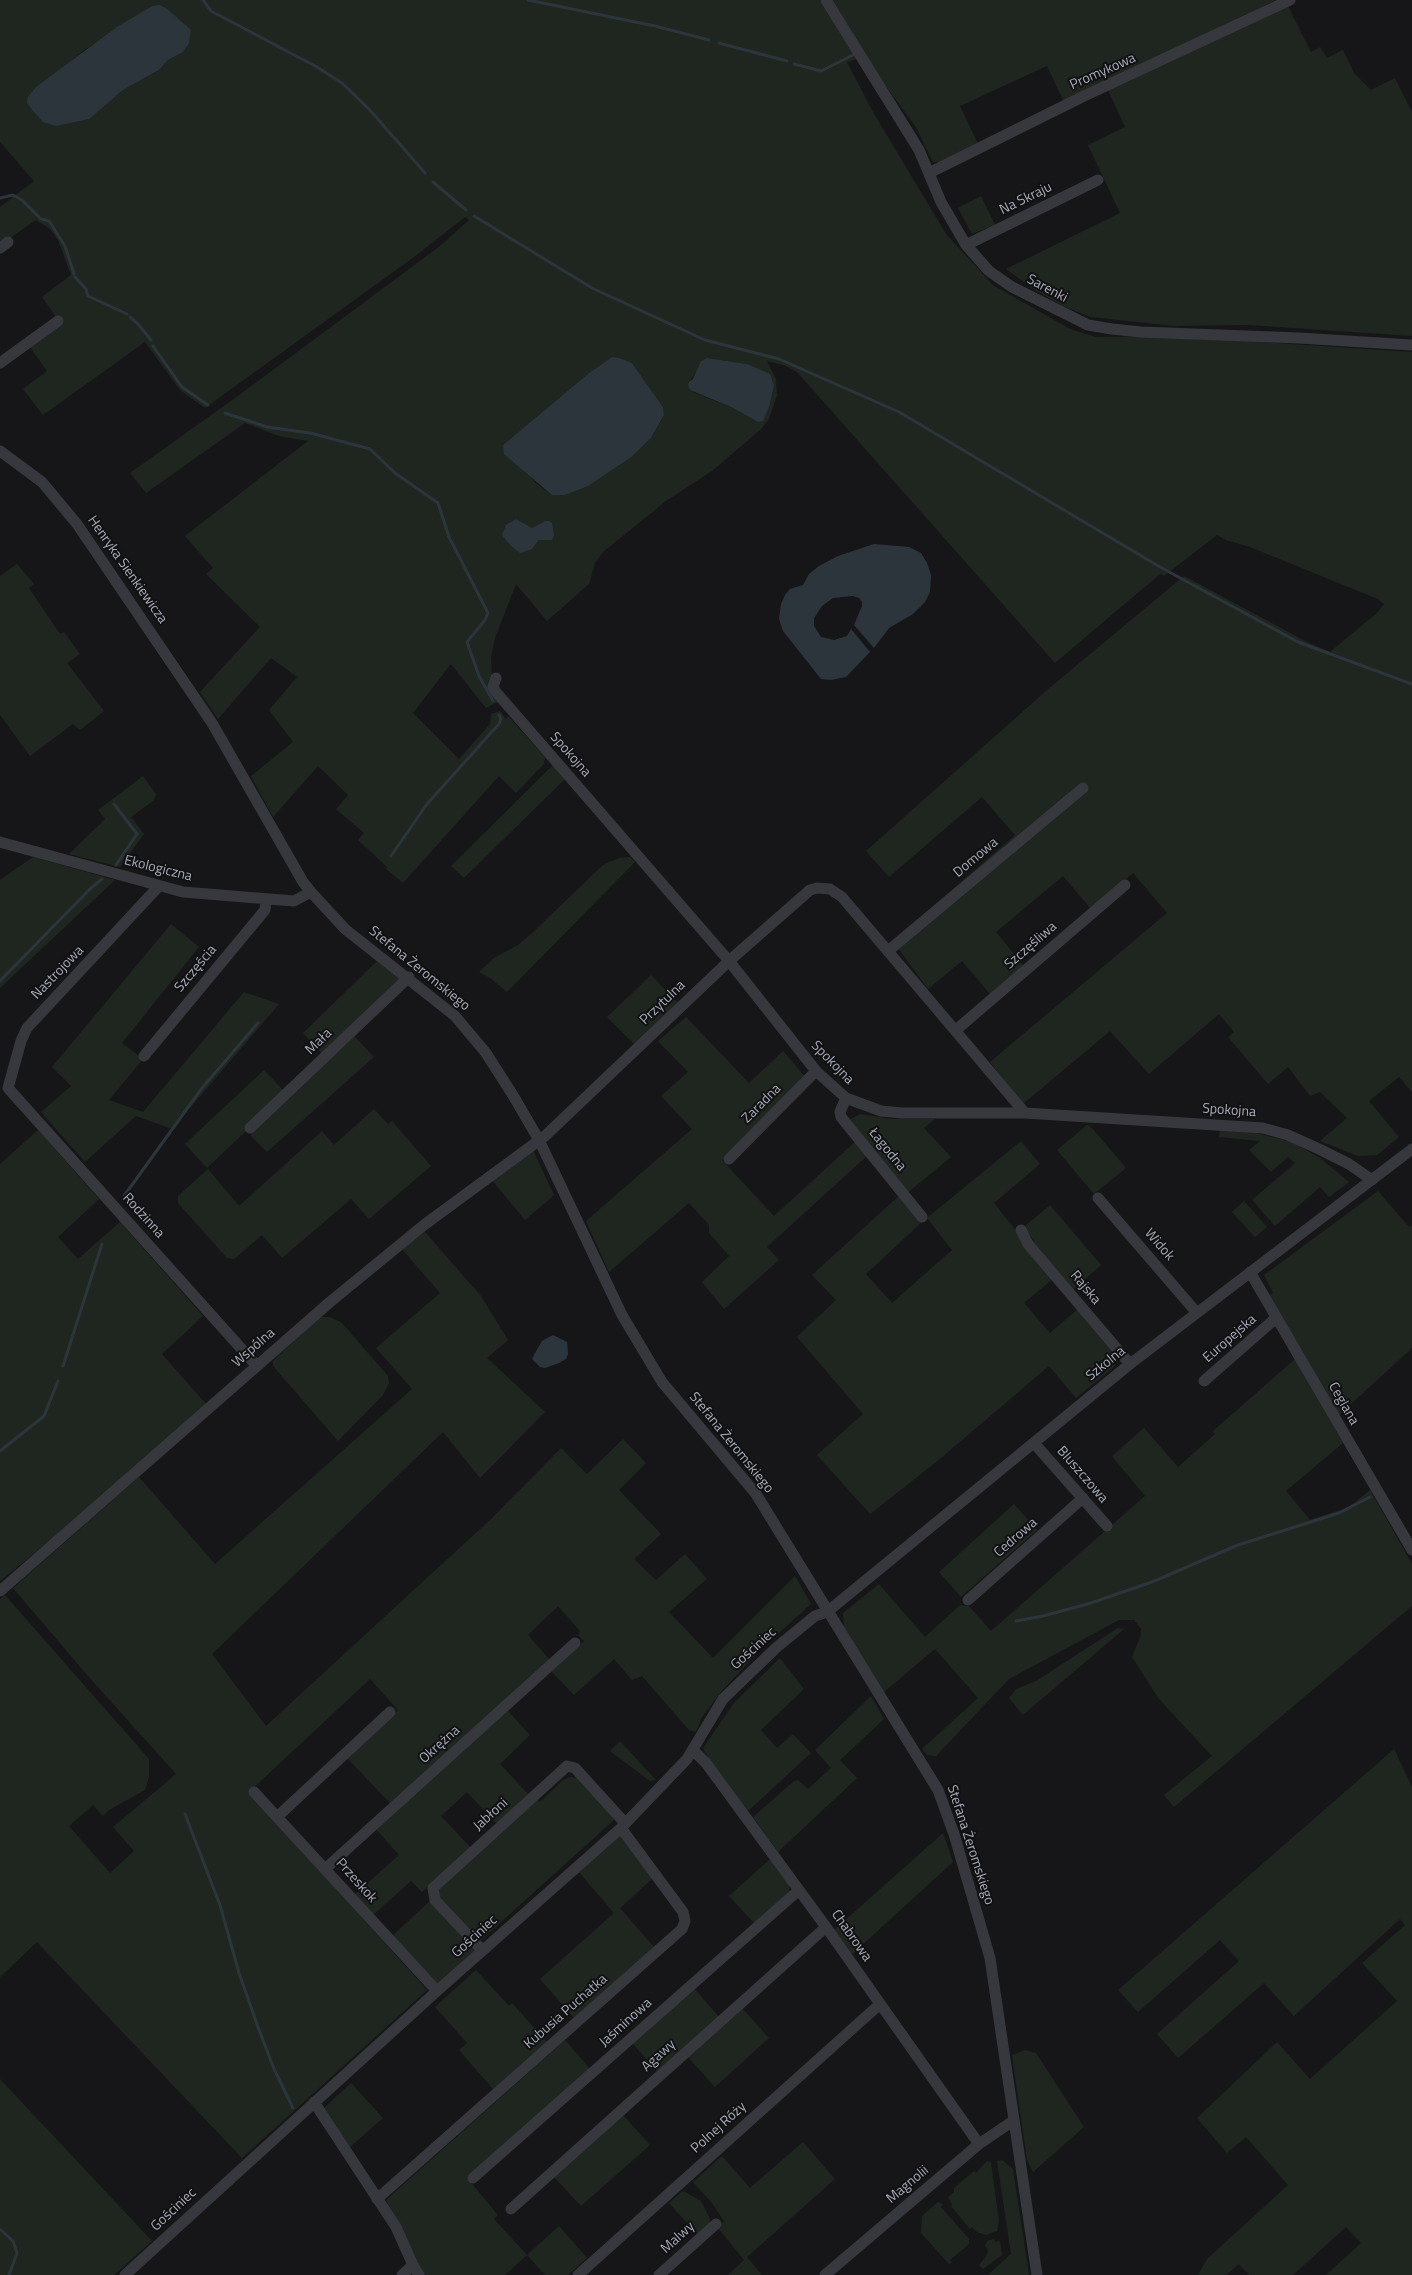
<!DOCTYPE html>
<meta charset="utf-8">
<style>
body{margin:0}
canvas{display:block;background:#161618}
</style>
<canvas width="1412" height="2275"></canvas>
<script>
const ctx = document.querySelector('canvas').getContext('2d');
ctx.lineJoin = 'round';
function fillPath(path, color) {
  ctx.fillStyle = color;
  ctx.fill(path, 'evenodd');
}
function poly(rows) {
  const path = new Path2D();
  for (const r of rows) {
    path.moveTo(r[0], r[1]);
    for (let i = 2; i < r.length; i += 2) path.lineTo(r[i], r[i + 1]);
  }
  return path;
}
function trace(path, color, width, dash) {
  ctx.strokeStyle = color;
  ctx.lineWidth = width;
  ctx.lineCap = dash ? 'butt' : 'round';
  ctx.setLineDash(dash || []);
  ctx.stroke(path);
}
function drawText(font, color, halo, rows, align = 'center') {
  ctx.font = font + ' "Titillium Web",sans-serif';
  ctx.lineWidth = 4;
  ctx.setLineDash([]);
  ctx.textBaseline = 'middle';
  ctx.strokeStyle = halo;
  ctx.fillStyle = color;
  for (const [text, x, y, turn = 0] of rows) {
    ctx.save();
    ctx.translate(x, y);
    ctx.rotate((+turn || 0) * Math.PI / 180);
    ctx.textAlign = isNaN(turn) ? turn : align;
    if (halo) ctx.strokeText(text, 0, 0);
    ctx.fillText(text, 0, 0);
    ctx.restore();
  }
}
fillPath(poly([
 [0,0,820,0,857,59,847,62,873,112,946,234,993,285,1070,329,1096,337,1170,336,1412,352,1412,1092,1399,1077,1369,1101,1399,1137,1377,1155,1358,1156,1320,1141,1347,1118,1320,1092,1310,1096,1288,1067,1268,1084,1228,1037,1234,1032,1219,1014,1149,1074,1110,1031,1023,1104,990,1062,1167,913,1133,873,1091,909,1063,876,996,932,1024,966,990,994,962,961,928,989,893,941,1015,835,982,797,889,877,866,851,1047,690,1184,576,1307,642,1330,652,1377,613,1384,604,1378,599,1250,547,1226,540,1217,535,1164,576,1160,574,1055,663,797,372,786,366,767,361,776,379,777,395,769,419,761,429,712,471,666,501,603,552,595,563,589,584,547,621,516,584,495,638,491,657,492,679,498,702,486,708,451,664,413,713,459,759,490,724,491,714,500,711,506,719,508,716,545,757,544,764,516,793,499,776,403,883,386,869,387,867,358,840,364,833,336,809,348,795,318,766,273,817,251,776,293,742,269,710,297,677,271,658,218,719,200,692,260,627,206,574,213,568,185,536,308,441,279,436,245,423,146,493,130,473,242,393,440,246,469,220,465,217,414,257,205,408,180,390,145,342,43,415,23,389,47,371,30,347,61,324,42,297,71,275,58,240,50,229,36,220,0,245,0,207,34,181,0,142],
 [152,6,183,52,168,60,159,70,123,90,112,99,62,69,83,51],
 [612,357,632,363,663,407,664,415,651,438,565,495,552,495,536,483,503,445,589,373],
 [707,358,747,364,758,422,731,407,693,392,689,382],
 [516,519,532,528,545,521,548,540,539,540,532,549,511,522],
 [830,0,1276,0,1064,102,1047,66,960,106,978,144,939,162,933,162,916,127,879,77],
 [1288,6,1311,52,1320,47,1327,58,1343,50,1354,73,1371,90,1395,78,1412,112,1412,336,1249,325,1174,326,1091,317,1065,307,1035,290,1006,269,1120,213,1088,145,1125,127,1108,90],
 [981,196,995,225,972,234,958,208],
 [17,564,34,584,29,588,60,634,64,632,80,654,67,663,104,711,80,730,73,724,30,756,0,715,0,576],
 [553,765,565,779,464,878,451,866],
 [143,776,156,794,154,800,131,817,144,834,120,867,69,854,105,819,98,810],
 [33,857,115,880,0,988,0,880],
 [630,857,635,862,507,992,490,978,479,972,494,958,518,945,532,933,603,865,619,858],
 [171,924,199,947,122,1043,143,1059,109,1100,143,1112,244,992,279,1004,172,1129,136,1116,85,1162,41,1112,71,1086,52,1067],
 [377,961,401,980,322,1054,303,1033],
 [651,975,678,1003,634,1044,607,1017],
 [686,1017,749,1083,783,1051,806,1078,722,1160,774,1216,856,1141,868,1155,767,1247,779,1260,724,1309,702,1282,729,1256,709,1233,709,1225,689,1203,609,1272,586,1221,692,1129,661,1096,688,1072,658,1041],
 [354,1036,374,1057,267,1152,251,1136,253,1130],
 [264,1070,283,1090,246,1131,207,1168,185,1144],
 [374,1109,388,1124,392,1121,431,1166,369,1219,351,1199,282,1258,262,1235,234,1259,227,1258,178,1203,178,1196,208,1169,239,1206,322,1131,334,1145],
 [861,1114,891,1119,935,1119,924,1128,951,1157,906,1194,850,1119],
 [1087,1125,1093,1129,1126,1168,1094,1194,1057,1150],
 [38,1130,99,1199,58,1237,78,1259,120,1222,203,1316,162,1354,206,1404,68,1526,0,1581,0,1164],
 [1220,1130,1255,1133,1292,1142,1320,1158,1349,1182,1329,1197,1320,1187,1275,1226,1252,1200,1295,1163,1288,1157,1271,1172,1249,1150,1260,1141,1219,1137],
 [1021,1141,1040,1164,994,1203,1054,1278,1024,1303,1050,1333,1079,1308,1114,1350,1115,1366,1076,1398,1049,1366,935,1463,870,1514,817,1455,863,1414,797,1337,836,1300,812,1275,901,1194,923,1221,866,1274,892,1303,952,1250,927,1218],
 [533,1150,554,1195,525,1220,492,1180],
 [1378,1191,1409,1227,1412,1225,1412,1348,1339,1415,1269,1295,1273,1293,1264,1275],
 [1244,1201,1267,1227,1255,1237,1232,1212],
 [1050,1205,1101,1265,1073,1290,1033,1243,1034,1241,1024,1227],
 [425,1232,481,1296,508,1340,487,1358,545,1412,480,1478,443,1432,212,1654,266,1726,492,1518,561,1448,587,1474,623,1439,646,1463,619,1490,661,1534,634,1559,656,1580,685,1554,707,1579,669,1612,713,1658,795,1576,811,1604,761,1649,721,1692,702,1717,696,1732,689,1730,642,1676,632,1680,614,1659,574,1695,551,1671,584,1641,578,1635,580,1631,558,1606,528,1635,550,1660,391,1804,347,1758,398,1710,370,1679,249,1792,427,1990,242,2158,37,1942,0,1977,0,1599,5,1595,149,1759,149,1777,145,1790,109,1810,103,1816,93,1805,69,1826,110,1873,134,1851,113,1827,176,1774,88,1676,13,1588,139,1477,215,1564,412,1389,376,1348,440,1293,402,1249],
 [322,1317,330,1317,342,1323,388,1376,389,1383,383,1395,338,1441,273,1366,273,1361,316,1320],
 [1295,1359,1343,1443,1286,1491,1310,1520,1349,1507,1370,1490,1412,1564,1412,1606,1174,1807,1164,1795,1212,1756,1159,1699,1132,1657,1141,1635,1141,1629,1134,1620,1119,1620,1009,1679,936,1756,927,1755,922,1749,978,1698,935,1649,884,1692,844,1628,843,1613,879,1584,925,1637,960,1605,969,1606,991,1631,1145,1496,1112,1456,1144,1428,1178,1467,1215,1434,1213,1431],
 [1014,1504,1037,1530,961,1597,939,1572],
 [1118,1628,1124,1629,1023,1715,1009,1698,1016,1689,1036,1681],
 [780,1658,804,1689,761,1730,777,1748,793,1734,811,1753,748,1811,717,1771,703,1748,734,1703],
 [871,1696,884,1719,840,1760,857,1778,778,1852,753,1817,794,1781,798,1780,808,1789,831,1768,815,1750],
 [507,1710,530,1735,500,1764,528,1794,497,1824,467,1792,441,1816,471,1848,422,1892,411,1881,372,1916,353,1896,399,1855,376,1829],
 [620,1741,656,1780,650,1781,610,1751],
 [1394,1749,1412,1787,1412,2275,1326,2275,1361,2243,1346,2227,1293,2275,1249,2275,1239,2264,1226,2275,1198,2275,1207,2259,1288,2185,1246,2137,1227,2153,1197,2118,1277,2042,1310,2079,1397,2001,1362,1963,1405,1925,1400,1919,1294,2016,1264,1983,1178,2058,1157,2034,1239,1961,1220,1940,1138,2012,1118,1990],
 [570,1777,579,1778,609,1810,614,1820,480,1941,436,1895,438,1889,537,1799,540,1802,562,1781],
 [943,1833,953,1862,850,1956,833,1931],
 [619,1834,652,1879,620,1908,654,1947,574,2018,540,1979,614,1913,578,1871],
 [770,1859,789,1885,789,1892,755,1924,729,1896],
 [430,1901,476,1950,441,1983,435,1984,391,1937],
 [476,1970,509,2006,512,2003,547,2042,493,2089,459,2050,467,2043,435,2007],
 [694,1988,719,2017,658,2072,632,2043],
 [742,2008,769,2038,715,2087,688,2057],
 [565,2040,591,2070,468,2179,498,2215,494,2219,527,2255,559,2226,587,2258,568,2275,545,2275,527,2255,505,2275,424,2275,386,2200],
 [1025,2050,1036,2053,1084,2127,1033,2172,1027,2160,1012,2055],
 [0,2079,152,2241,114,2275,0,2275],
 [351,2083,383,2118,350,2147,324,2108],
 [622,2114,650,2145,581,2206,553,2176],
 [803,2142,835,2179,747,2257,762,2275,728,2275,744,2260,718,2228,724,2221,712,2203,693,2182,722,2156,750,2188],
 [1002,2160,1013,2169,1029,2275,988,2275,1011,2254,997,2161],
 [987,2161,991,2163,999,2221,997,2231,986,2235,977,2232,972,2227,970,2229,951,2206,952,2205,948,2197,954,2192,954,2188,974,2171,976,2173],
 [683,2191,701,2201,710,2219,709,2226,698,2235,669,2203],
 [938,2202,943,2204,941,2207,969,2239,969,2244,950,2260,952,2263,949,2264,921,2233,922,2216],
 [994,2239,995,2242,1000,2241,1002,2255,983,2269,979,2265,987,2255,988,2249,985,2246,987,2241]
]), '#1e261f');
fillPath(poly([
 [159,5,166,8,191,30,189,43,183,52,168,60,159,70,123,90,89,119,56,126,43,122,33,111,27,103,28,97,36,87,117,27,152,6],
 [612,357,619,358,632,363,663,407,664,415,651,438,631,457,588,486,565,495,552,495,504,454,503,445,589,373],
 [707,358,747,364,770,374,774,385,769,407,763,421,758,422,731,407,690,390,688,385,689,382,693,379,701,361],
 [516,519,532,528,545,521,549,521,552,523,554,535,552,540,539,540,532,549,520,553,511,546,502,535,506,525],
 [874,544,909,547,921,553,927,563,931,575,930,592,925,602,913,614,889,628,874,648,854,625,862,606,862,602,859,598,853,596,833,598,822,606,814,618,814,626,821,637,834,640,847,636,851,629,870,652,846,677,831,680,821,679,783,631,779,619,781,604,785,595,790,589,803,585,809,574,819,566,838,556],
 [553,1335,567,1342,568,1354,566,1359,559,1363,545,1368,540,1367,532,1359,534,1355,542,1341]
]), '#2c353c');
trace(poly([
 [203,0,211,11,317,67,342,83,369,109,425,173],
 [528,0,655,26,709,40],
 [719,43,787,61],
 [794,64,821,71,855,54],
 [433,182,466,210],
 [0,198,13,195,22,200,41,219,49,221,65,246,74,274],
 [474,216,592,288,705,340,779,359,899,412,1160,567,1298,642,1412,684],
 [75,277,86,289,88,296,127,314],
 [130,317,138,324,151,340],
 [153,346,182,387,208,405],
 [225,413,267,427,310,433,370,449,395,473,438,503,449,537,488,613,485,620,467,642,479,676,493,701],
 [114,804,137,834,116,865],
 [391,856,427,804,499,724,501,719,499,715],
 [0,981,90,889,102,879],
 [124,1196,202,1088,258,1023],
 [63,1366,102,1244],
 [0,1451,44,1416,58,1381],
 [1016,1621,1043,1616,1091,1603,1152,1582,1238,1545,1339,1513,1370,1497],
 [185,1814,220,1905,239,1973,258,2027,274,2069,293,2108],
 [0,2229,13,2241,17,2253,9,2275]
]), '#2c353c', 3);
trace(poly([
 [826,0,919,150,941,202,966,245,989,271,1012,287,1088,325,1112,329,1141,332,1299,338,1412,345],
 [929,173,1084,96,1290,0],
 [966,245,1098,180],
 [0,248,8,242],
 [0,363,58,321],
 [0,451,42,482,77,524,212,723,303,882,311,892,345,929,455,1016,486,1053,514,1097,539,1140,622,1315,662,1382,756,1494,938,1790,954,1834,990,1958,1037,2275],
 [496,678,493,687,496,692,729,961,816,1071,846,1098,881,1111,902,1113,1025,1113,1263,1128,1288,1135,1319,1149,1349,1164,1372,1180],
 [0,842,183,892,294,901,311,892],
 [888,951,1083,788],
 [956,1030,1125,885],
 [144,1056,265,910,266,900],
 [8,1088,256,1365],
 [8,1088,21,1041,27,1028,159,886],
 [846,1098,840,1112,841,1117,922,1217],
 [250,1128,409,977],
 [729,1159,816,1071],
 [1098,1198,1197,1313],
 [1021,1230,1028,1244,1130,1364],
 [1250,1272,1412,1550],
 [1204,1381,1276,1318],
 [1034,1443,1107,1526],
 [0,1591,330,1302,424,1225,545,1136,729,961,810,890,817,888,830,889,842,897,1025,1113],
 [968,1600,1083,1498],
 [693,1750,706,1763,826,1927,979,2144],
 [254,1792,437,1991],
 [277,1817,390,1712],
 [325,1869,575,1643],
 [482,1950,435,1900,433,1888,567,1766,575,1768,625,1823],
 [314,2102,396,2227,413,2265,419,2275],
 [473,2178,799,1890],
 [377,2199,682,1929,685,1921,683,1912,621,1828],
 [511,2209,826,1927],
 [125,2275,437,1991,621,1828,687,1759,723,1699,777,1647,815,1616,827,1612,1130,1364,1412,1149],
 [402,2275,413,2265],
 [578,2275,880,2004],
 [659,2275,716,2224],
 [825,2275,979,2144,1013,2121]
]), '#37383d', 11);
drawText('14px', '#a8adb8', '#111113', [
 ["Promykowa",1103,72,-24],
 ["Na Skraju",1026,199,-26],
 ["Sarenki",1047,289,28],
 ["Henryka Sienkiewicza",127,570,55],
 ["Spokojna",570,755,49],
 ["Domowa",976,858,-40],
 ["Ekologiczna",158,869,14],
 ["Szczęśliwa",1031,946,-41],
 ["Szczęścia",196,969,-50],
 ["Stefana Żeromskiego",419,969,39],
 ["Nastrojowa",58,973,-46],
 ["Przytulna",663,1003,-44],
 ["Mała",319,1042,-44],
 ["Spokojna",832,1063,46],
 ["Zaradna",762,1104,-45],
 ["Spokojna",1229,1111,4],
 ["Łagodna",887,1150,51],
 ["Rodzinna",143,1216,48],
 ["Widok",1159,1245,49],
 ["Rajska",1085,1288,50],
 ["Europejska",1230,1339,-41],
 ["Wspólna",254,1348,-41],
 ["Szkolna",1106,1364,-39],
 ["Ceglana",1343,1404,60],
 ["Stefana Żeromskiego",731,1443,51],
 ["Bluszczowa",1082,1475,49],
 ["Cedrowa",1016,1538,-41],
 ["Gościniec",754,1649,-42],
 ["Okrężna",440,1745,-42],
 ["Jabłoni",491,1815,-42],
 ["Stefana Żeromskiego",970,1845,72],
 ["Przeskok",356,1881,48],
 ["Chabrowa",851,1936,55],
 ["Gościniec",475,1937,-42],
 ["Kubusia Puchatka",566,2012,-41],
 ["Jaśminowa",626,2023,-42],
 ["Agawy",659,2056,-42],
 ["Polnej Róży",719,2128,-42],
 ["Magnolii",908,2185,-40],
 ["Gościniec",174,2210,-43],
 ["Malwy",678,2238,-42]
]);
</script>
